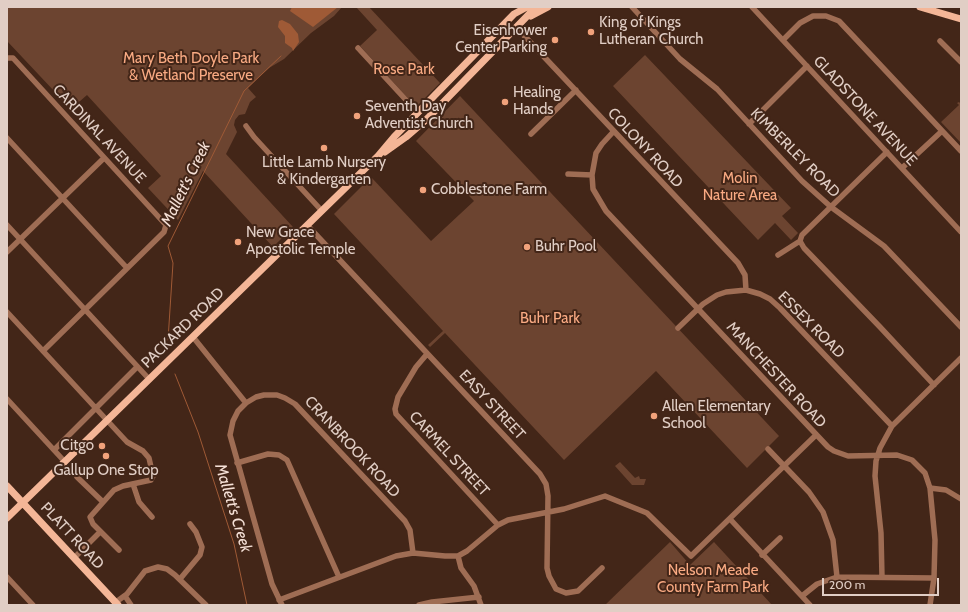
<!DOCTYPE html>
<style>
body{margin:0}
#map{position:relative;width:968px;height:612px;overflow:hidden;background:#432618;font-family:Cabin,sans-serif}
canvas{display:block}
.frame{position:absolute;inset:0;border:8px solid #e1cec5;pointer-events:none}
.scale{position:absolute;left:822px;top:578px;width:117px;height:18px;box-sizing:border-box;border:2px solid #e1cec5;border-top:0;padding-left:5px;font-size:12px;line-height:14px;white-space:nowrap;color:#e1cec5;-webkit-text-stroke:3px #432618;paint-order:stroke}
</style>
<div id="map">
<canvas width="968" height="612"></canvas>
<div class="frame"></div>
<div class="scale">200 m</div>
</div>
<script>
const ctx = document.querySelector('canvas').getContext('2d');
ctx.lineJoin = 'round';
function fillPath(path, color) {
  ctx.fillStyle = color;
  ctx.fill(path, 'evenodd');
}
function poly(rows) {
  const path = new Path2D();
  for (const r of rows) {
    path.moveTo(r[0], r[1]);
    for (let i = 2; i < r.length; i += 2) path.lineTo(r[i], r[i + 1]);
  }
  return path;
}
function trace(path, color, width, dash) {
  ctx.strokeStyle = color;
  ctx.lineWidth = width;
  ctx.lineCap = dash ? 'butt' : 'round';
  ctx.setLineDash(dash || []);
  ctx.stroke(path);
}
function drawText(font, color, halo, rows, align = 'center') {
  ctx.font = font + ' Cabin,sans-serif';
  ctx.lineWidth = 4;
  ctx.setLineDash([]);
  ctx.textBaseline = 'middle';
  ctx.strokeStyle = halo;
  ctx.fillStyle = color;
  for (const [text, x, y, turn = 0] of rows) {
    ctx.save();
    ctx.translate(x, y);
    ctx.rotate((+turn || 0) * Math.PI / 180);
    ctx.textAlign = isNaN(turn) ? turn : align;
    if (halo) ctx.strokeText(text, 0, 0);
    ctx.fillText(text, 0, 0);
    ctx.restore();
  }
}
fillPath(poly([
 [7,7,342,7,334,16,311,33,284,59,269,68,248,88,256,97,250,102,245,114,239,115,235,120,234,125,237,132,226,154,293,227,273,247,203,171,178,220,148,188,161,176,87,95,71,109,7,41],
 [356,7,369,7,440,83,416,107,360,46,377,30],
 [645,55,791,208,782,216,798,233,791,240,775,223,758,240,613,86],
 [460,96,779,436,747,468,656,371,564,460,445,333,430,347,428,345,443,331,334,214,371,177,431,241,474,201,416,141],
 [959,102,961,104,961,143,941,122,959,105,957,103],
 [620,462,635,478,639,476,640,479,646,479,644,485,632,485,615,466],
 [670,542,690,565,714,542,772,605,605,605]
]), '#6c4430');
fillPath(poly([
 [292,7,338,7,313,27,290,11],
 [282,20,290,24,298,34,299,42,293,51,292,48,285,43,285,36,278,27,279,21]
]), '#9f5a36');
trace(poly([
 [168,340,173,263,168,246,244,91,281,56],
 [175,374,198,432,234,544,247,605]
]), '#9f5a36', 1);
trace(poly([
 [632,7,680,59,717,89,802,181,831,207,884,246,961,327],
 [752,7,961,232],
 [516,27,738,263,745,275,746,290],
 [783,40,800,23,813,16,826,16,839,21,961,151],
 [940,41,961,62],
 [358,48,418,113],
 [7,58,13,58,166,225,164,232,43,351],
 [749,124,807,66],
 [246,126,254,137,322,211],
 [614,131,602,144,596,153,592,175,593,189,606,211,828,447,834,451,848,456,897,455,912,460,925,473,930,488,935,540,934,578,930,605],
 [531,134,576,90],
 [7,138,127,268],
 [887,152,802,235,800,241,804,248,880,327,934,385],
 [902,168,942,131],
 [568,174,592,175],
 [7,225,149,379],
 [307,225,540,474,546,484,548,496,547,568,549,576,556,589,566,593,578,591,602,568],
 [7,252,104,158],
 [778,255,800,241],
 [7,312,127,442,143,451,149,458,153,476,151,480,123,486,114,490,90,517,93,524,119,550],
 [678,328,703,304,717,295,726,292,746,290,760,294,770,299,780,308,892,426],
 [193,337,246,403],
 [427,354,416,367,398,397,395,409,396,414,498,525],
 [7,399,65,462],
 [768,449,809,492,823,512,833,540,837,577],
 [54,450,137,367],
 [237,463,268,454,279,455,287,460,339,577],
 [77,477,103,502],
 [133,484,139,502,152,517],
 [930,488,946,490,961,499],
 [730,519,810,605],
 [762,555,780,538],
 [458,556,461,568,474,586,481,605],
 [74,558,100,532],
 [7,577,33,605],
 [882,577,881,533,875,476,876,461,880,448,892,426,961,358],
 [180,579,200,555,202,547,196,532,190,524],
 [125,596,131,605],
 [802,596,817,584,837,577,934,578],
 [279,600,396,556,413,553,445,556,458,556,467,551,498,525,508,520,564,509,605,496,647,513,691,556,816,435],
 [116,602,127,594,145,571,158,567,167,569,175,575,206,605],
 [282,605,272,584,230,435,233,421,238,411,246,403,256,397,264,395,277,395,285,398,295,404,405,521,410,530,413,553],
 [419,605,432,602,479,597]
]), '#9f6d54', 5.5);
trace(poly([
 [920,7,961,19],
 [531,16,548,7],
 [385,152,406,137,428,118,536,7],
 [7,486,118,605],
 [7,518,378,156,394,137,514,14,527,7]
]), '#f4b697', 7);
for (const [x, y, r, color] of [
 [591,32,4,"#f1a27b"],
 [555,40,4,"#f1a27b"],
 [505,102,4,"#f1a27b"],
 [357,116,4,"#f1a27b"],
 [324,148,4,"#f1a27b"],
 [423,190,4,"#f1a27b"],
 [238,242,4,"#f1a27b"],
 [527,247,4,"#f1a27b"],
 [654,416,4,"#f1a27b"],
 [102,446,4,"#f1a27b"],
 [106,456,4,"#f1a27b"]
]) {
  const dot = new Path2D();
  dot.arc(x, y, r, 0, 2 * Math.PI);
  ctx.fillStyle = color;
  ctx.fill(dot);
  trace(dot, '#432618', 1.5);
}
drawText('15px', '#e1cec5', '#432618', [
 ["King of Kings",599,23],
 ["Lutheran Church",599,40],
 ["Eisenhower",547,31,"right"],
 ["Center Parking",547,48,"right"],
 ["Healing",513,93],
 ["Hands",513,110],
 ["Seventh Day",365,107],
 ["Adventist Church",365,124],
 ["Little Lamb Nursery",324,163,"center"],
 ["& Kindergarten",324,180,"center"],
 ["Cobblestone Farm",431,190],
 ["New Grace",246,233],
 ["Apostolic Temple",246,250],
 ["Buhr Pool",535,247],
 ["Allen Elementary",662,407],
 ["School",662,424],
 ["Citgo",94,446,"right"],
 ["Gallup One Stop",106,471,"center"]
], 'left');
drawText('15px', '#f9aa83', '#432618', [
 ["Mary Beth Doyle Park",191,59],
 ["& Wetland Preserve",191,76],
 ["Rose Park",404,70],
 ["Molin",740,179],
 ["Nature Area",740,196],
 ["Buhr Park",550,319],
 ["Nelson Meade",713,571],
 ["County Farm Park",713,588]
]);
drawText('15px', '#e1cec5', '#432618', [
 ["GLADSTONE AVENUE",865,111,47],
 ["CARDINAL AVENUE",99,134,47],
 ["COLONY ROAD",645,148,47],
 ["KIMBERLEY ROAD",795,153,45],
 ["ESSEX ROAD",811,325,45],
 ["PACKARD ROAD",183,328,-44],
 ["MANCHESTER ROAD",776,375,47],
 ["EASY STREET",492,405,47],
 ["CRANBROOK ROAD",352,447,47],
 ["CARMEL STREET",449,454,47],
 ["PLATT ROAD",72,536,47]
]);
drawText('italic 16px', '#f5e0d6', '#432618', [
 ["Mallett's Creek",186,184,-64],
 ["Mallett's Creek",233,508,73]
]);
</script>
